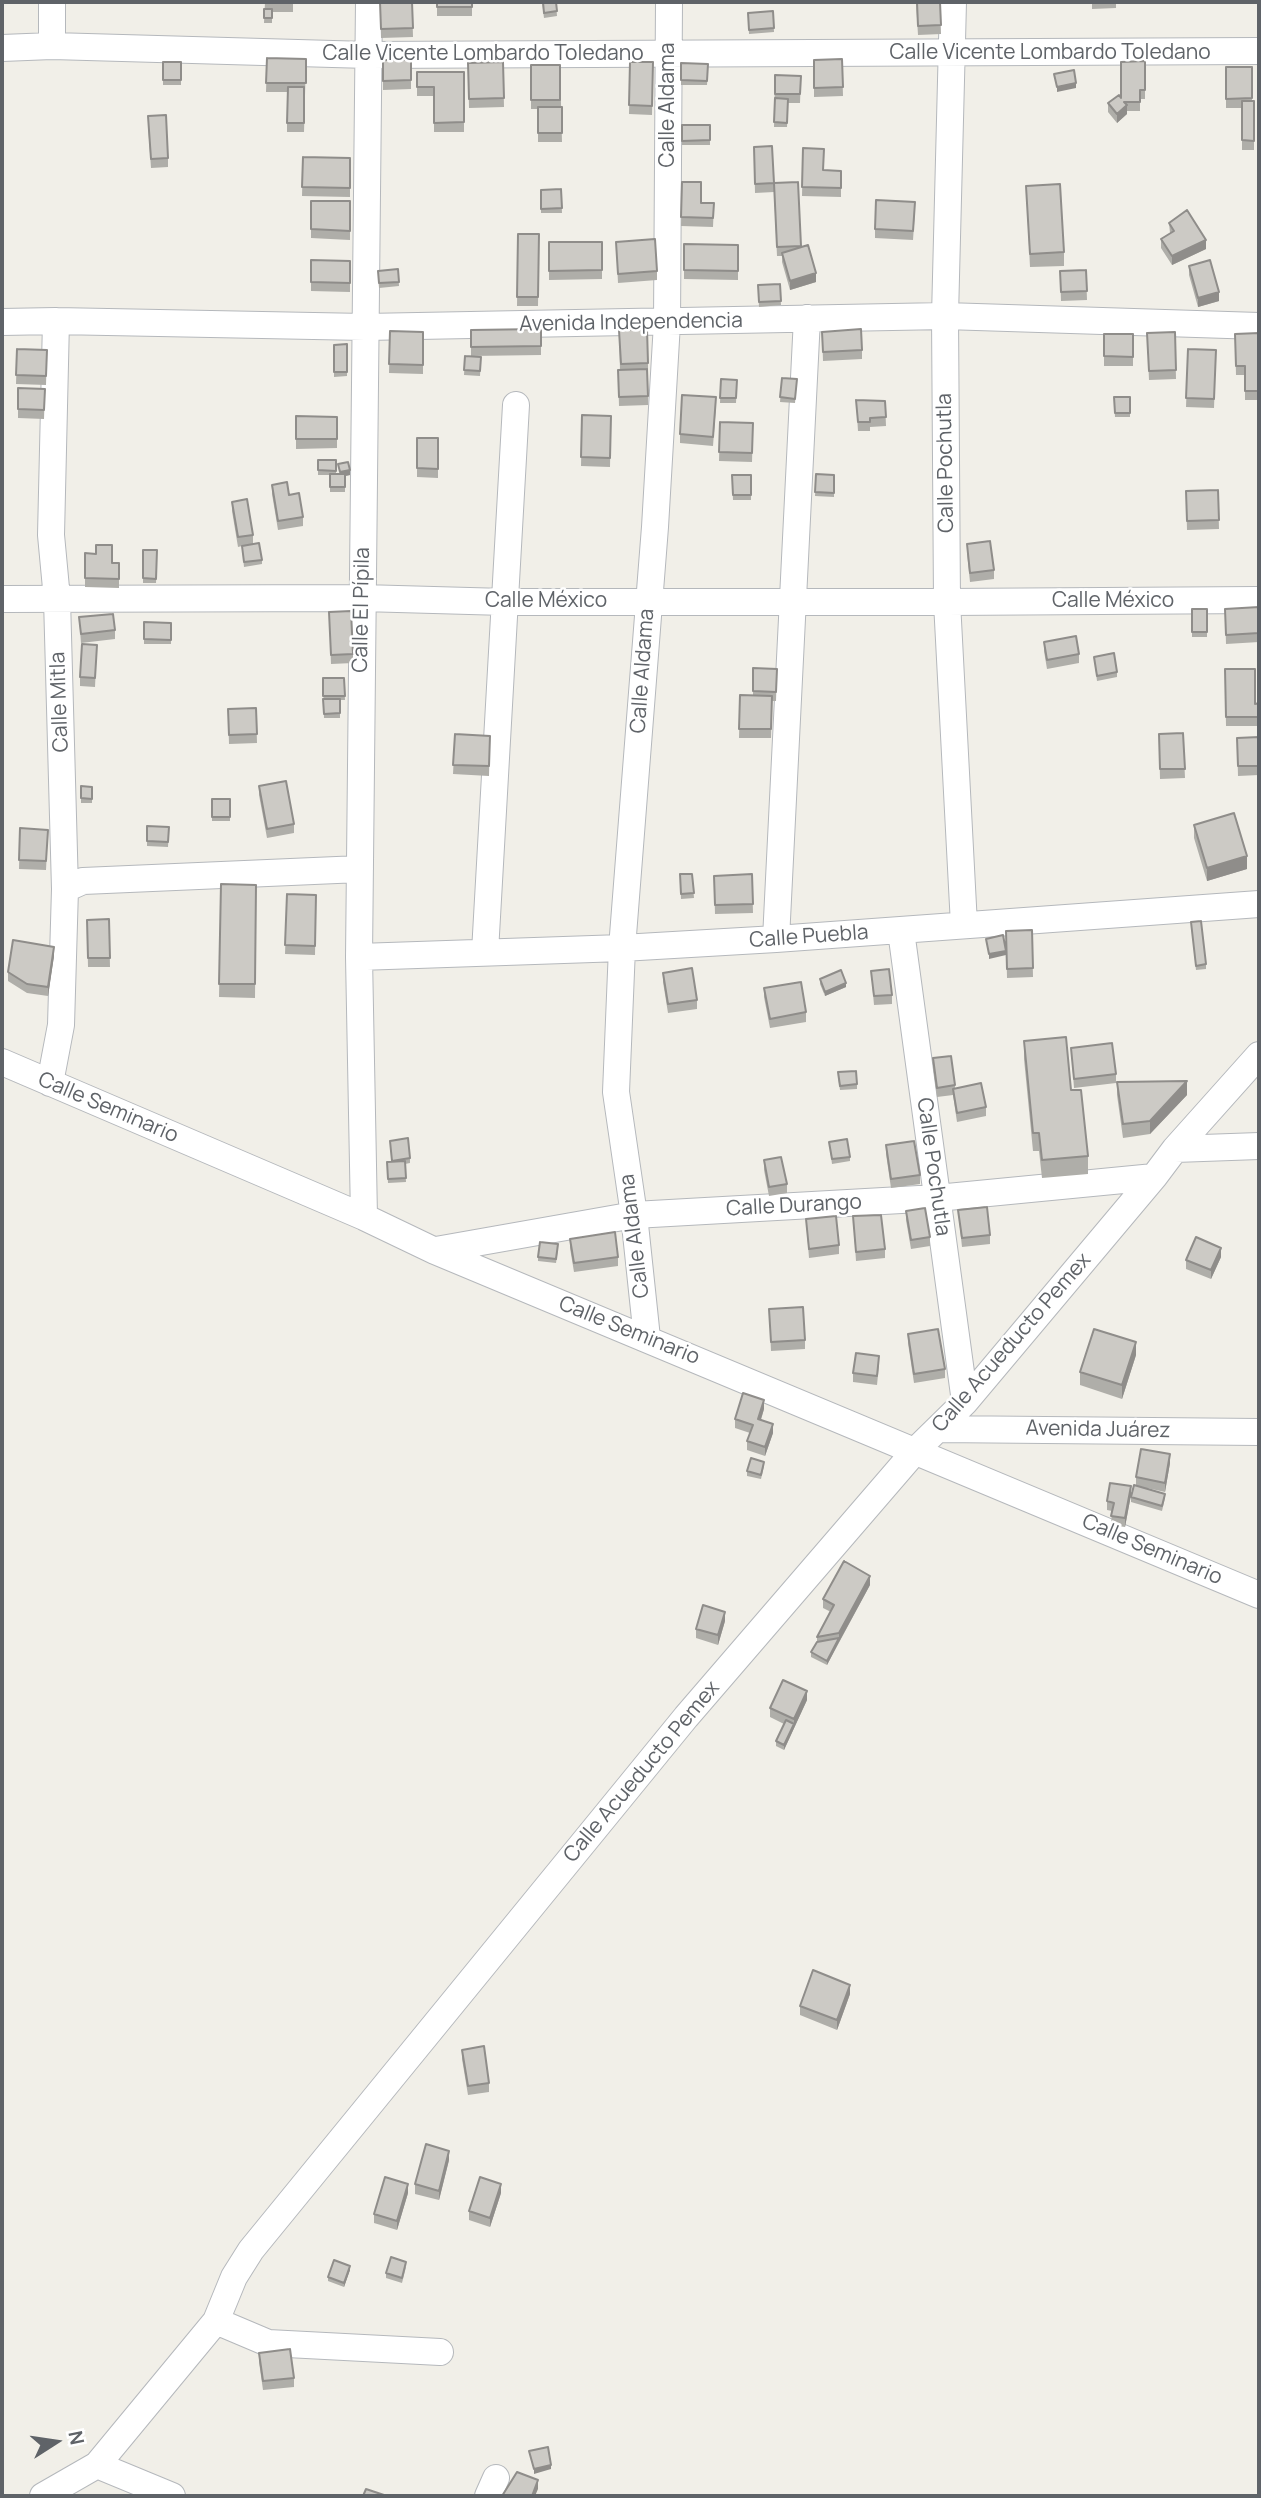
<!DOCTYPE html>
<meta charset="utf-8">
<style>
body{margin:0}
#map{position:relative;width:1261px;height:2498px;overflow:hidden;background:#f1efe8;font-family:Manrope,sans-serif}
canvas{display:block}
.frame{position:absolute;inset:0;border:4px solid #5f6368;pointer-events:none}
.north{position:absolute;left:21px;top:2407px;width:70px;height:70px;-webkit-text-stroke:5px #fff;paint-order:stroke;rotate:78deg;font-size:19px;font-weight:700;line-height:28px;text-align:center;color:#5f6368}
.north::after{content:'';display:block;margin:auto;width:24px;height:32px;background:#5f6368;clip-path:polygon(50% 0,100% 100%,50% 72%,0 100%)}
</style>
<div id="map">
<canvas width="1261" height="2498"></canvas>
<div class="frame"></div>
<div class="north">N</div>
</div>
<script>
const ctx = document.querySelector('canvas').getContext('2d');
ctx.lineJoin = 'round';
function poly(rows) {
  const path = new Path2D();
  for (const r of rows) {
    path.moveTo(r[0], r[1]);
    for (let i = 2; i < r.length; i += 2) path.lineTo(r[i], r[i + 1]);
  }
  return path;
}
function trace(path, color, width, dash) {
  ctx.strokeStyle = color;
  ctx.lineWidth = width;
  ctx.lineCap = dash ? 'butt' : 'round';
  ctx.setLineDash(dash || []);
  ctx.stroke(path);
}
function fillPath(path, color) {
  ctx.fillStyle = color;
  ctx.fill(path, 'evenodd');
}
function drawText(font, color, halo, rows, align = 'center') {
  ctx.font = font + ' Manrope,sans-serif';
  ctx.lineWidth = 5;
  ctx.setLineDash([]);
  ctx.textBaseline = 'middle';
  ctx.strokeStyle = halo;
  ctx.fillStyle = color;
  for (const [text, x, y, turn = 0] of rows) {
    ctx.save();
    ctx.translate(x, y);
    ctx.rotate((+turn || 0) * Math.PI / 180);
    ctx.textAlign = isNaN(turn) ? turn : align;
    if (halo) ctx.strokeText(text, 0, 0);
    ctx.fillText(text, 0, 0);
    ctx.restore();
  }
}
const minor = poly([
 [953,2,945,316,947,602,964,925],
 [52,46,52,2],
 [2,48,52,46,368,55,1259,51],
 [2,322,56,321,365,327,945,316,1259,326],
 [2,599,362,598,505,602,947,602,1259,600],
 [65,889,83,881,360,869],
 [901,931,965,1402],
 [776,939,807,318],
 [485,952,516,405],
 [359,957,622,948,776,939,1259,904],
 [2,1062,364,1217,435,1251,1259,1595],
 [50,1083,61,1025,65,889,57,599,51,535,56,321],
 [1175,1149,1259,1146],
 [364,1217,359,957,369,2],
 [436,1250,634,1215,937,1198,1154,1177],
 [647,1338,634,1215,616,1092,622,948,655,527,667,323,669,2],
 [938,1429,1259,1432],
 [216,2321,268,2343,440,2352],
 [97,2465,172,2496],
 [43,2496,97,2465,216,2321,234,2277,251,2250,686,1717,916,1450,965,1402,1154,1177,1175,1149,1259,1055],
 [488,2496,496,2478]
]);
trace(minor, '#b5b8bc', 28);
trace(minor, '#fff', 26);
fillPath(poly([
 [265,2,293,2,293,12,272,12,272,23,264,23],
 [380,2,412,2,413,37,381,38],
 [437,2,472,2,472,16,437,16],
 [542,2,556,2,557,16,544,18],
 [916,2,940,2,941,34,918,35],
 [1092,2,1116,2,1116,8,1092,9],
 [773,11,774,32,749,34,748,13],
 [267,58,306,59,304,132,287,132,287,92,266,92],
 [842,59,843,96,814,97,814,60],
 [383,60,411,60,411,89,383,90],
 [1145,61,1145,99,1140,99,1140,111,1127,111,1127,114,1117,123,1108,112,1108,103,1121,98],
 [163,62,181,62,181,85,163,85],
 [503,62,504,107,469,108,468,63],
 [630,62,653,62,652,115,629,114],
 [681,63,708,64,707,85,681,85],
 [531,65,560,65,562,142,538,142,538,109,531,109],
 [1226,67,1252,67,1252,101,1254,101,1254,150,1242,150,1242,108,1226,108],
 [417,72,464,72,464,132,434,132,434,96,417,96],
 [775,75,801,76,800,103,788,103,787,127,774,127],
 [148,125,168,158,168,167,151,168],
 [682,125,710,125,710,145,682,145],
 [754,147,774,183,816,282,790,290,782,262,782,256,777,256,774,192,755,193],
 [803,148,823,170,841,171,841,197,802,196],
 [303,157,350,158,350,197,302,196],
 [682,182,701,203,714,203,713,227,681,226],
 [1026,186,1064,252,1064,266,1030,267],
 [561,189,562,213,541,213,541,190],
 [311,201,350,201,350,240,311,238],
 [915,211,913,240,875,238,875,229],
 [1169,223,1206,249,1172,265,1161,248,1161,239,1170,233],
 [518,234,539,234,538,306,517,306],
 [549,242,602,242,602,279,549,280],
 [616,242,657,271,657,280,618,283],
 [684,244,738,245,738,280,684,279],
 [311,260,350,261,350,292,311,291],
 [1189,266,1219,301,1198,307,1189,275],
 [398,269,399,286,379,288,378,275],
 [1086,270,1087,300,1061,301,1060,271],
 [780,284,781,305,759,307,758,285],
 [541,329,541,355,471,356,471,330],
 [619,330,648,363,648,405,619,406,618,370,620,370],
 [390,331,423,332,423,374,389,373],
 [822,332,862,350,862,359,823,361],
 [1175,332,1176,379,1149,380,1147,333],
 [1259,333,1259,400,1245,400,1245,375,1236,375,1235,334],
 [1104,334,1133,334,1133,366,1104,366],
 [347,344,347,376,334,377,334,345],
 [17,349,47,350,46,385,16,384],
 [1188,349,1216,350,1214,408,1186,407],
 [465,356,481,357,480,376,464,375],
 [782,378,797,379,795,403,780,402],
 [721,379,737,380,736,403,720,403],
 [18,388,45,389,44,419,18,418],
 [1114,397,1130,397,1130,417,1115,417],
 [856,400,885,401,886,426,870,427,870,431,858,431],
 [716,406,713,446,680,443,680,434],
 [582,415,611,416,610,467,581,466],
 [296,416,337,417,337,448,296,449],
 [720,422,753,423,752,462,719,461],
 [417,438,438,438,438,478,417,477],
 [318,460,336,460,336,474,340,474,338,464,350,475,345,476,345,492,330,492,330,475,318,475],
 [816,474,834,475,834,497,815,496],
 [732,475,751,475,751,500,733,500],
 [272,485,289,495,303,517,303,526,278,530,272,494],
 [1218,490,1219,529,1187,530,1186,491],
 [232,502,253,535,253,544,262,560,262,564,244,567,242,546,238,547,232,511],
 [967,544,994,570,994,579,970,582,967,553],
 [143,550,157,550,156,583,143,583],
 [85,553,112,563,119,563,119,588,85,587],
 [1259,607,1259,642,1226,644,1225,609],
 [1192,609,1207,609,1207,637,1192,637],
 [329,612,353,654,353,663,331,664],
 [79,617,115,630,115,639,81,643],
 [144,622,171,623,171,644,144,644],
 [1044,642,1079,654,1079,663,1047,669,1044,651],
 [97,645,95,687,80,686,80,677],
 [1094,657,1117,672,1117,677,1097,681],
 [753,668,777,669,776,701,772,701,771,738,739,738,740,695,753,695],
 [1225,669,1255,704,1259,703,1259,726,1226,726],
 [323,678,344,678,345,700,340,700,340,718,324,718],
 [256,708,257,743,229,744,228,709],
 [1183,733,1185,778,1160,779,1159,734],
 [455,734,490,736,489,776,453,774],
 [1259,737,1259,775,1238,776,1237,738],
 [81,786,92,787,92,803,81,803],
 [259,786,294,824,294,833,267,838,259,795],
 [212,799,230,799,230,821,212,821],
 [1194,825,1247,869,1207,881,1194,838],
 [147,826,169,827,168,847,147,846],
 [20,828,48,830,46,870,19,869],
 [680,874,692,874,694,898,681,899],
 [752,874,753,913,715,914,714,876],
 [221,884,256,885,255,998,219,997],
 [287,894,316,895,315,955,285,954],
 [109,919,110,967,88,967,87,920],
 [1191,922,1206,964,1206,969,1196,970],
 [1032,930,1033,977,1007,978,1006,931],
 [54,956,48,996,27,993,8,981,8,972],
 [871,971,892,995,892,1004,874,1005],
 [663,973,697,1000,697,1009,668,1013,663,982],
 [820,979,846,987,825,996,820,984],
 [764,988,806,1012,806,1022,770,1028,764,997],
 [1024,1041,1071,1090,1088,1156,1088,1174,1042,1178,1039,1151,1033,1151,1024,1059],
 [1071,1048,1116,1074,1116,1083,1074,1088],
 [933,1058,955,1085,955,1088,986,1107,986,1116,957,1122,953,1095,937,1097,933,1067],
 [838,1077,857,1084,857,1089,840,1090],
 [1117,1082,1187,1095,1150,1134,1123,1138,1117,1095],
 [829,1142,850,1157,850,1161,832,1164],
 [390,1145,410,1158,410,1163,405,1164,406,1182,388,1183,387,1162,392,1162],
 [886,1145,920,1175,920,1184,891,1188,886,1154],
 [764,1160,787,1184,787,1193,769,1196,764,1170],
 [958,1210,990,1235,990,1244,962,1247],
 [906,1211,930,1237,930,1246,911,1249,906,1220],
 [853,1216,885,1249,885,1258,856,1261],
 [806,1219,839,1245,839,1254,809,1258],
 [570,1239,618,1257,618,1266,574,1272,570,1248],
 [558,1249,556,1263,538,1261,538,1257],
 [1221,1257,1211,1279,1186,1269,1186,1260],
 [769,1309,805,1340,805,1349,771,1351],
 [908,1334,945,1369,945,1378,914,1383,908,1343],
 [1136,1355,1122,1399,1080,1385,1080,1372],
 [879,1365,877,1385,853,1382,853,1373],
 [764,1409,761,1420,773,1433,765,1456,747,1450,747,1441,750,1433,735,1428,735,1419],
 [1170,1463,1165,1492,1147,1488,1165,1498,1162,1511,1131,1502,1131,1497,1136,1485,1136,1477],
 [764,1466,761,1479,747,1476,747,1471],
 [1131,1495,1125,1527,1111,1525,1112,1511,1107,1510,1107,1501],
 [1259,1539,1259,1557,1257,1549,1257,1540],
 [870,1585,827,1665,811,1657,811,1652,817,1642,817,1637,831,1612,823,1608,823,1599],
 [725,1621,718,1645,696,1638,696,1629],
 [807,1700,784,1750,776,1746,776,1741,784,1724,770,1717,770,1708],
 [850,1994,837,2030,800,2015,800,2006],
 [462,2050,489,2083,489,2092,468,2095,462,2059],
 [449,2160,439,2200,415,2194,415,2184],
 [408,2193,397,2230,374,2223,374,2214],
 [501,2193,490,2227,469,2220,469,2211],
 [406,2267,402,2283,386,2278,386,2273],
 [350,2270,344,2287,328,2281,328,2277],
 [259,2353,294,2378,294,2387,263,2390,259,2362]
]), '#afaea9');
fillPath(poly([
 [1076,83,1076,88,1057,92,1057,87],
 [1127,105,1127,114,1117,123,1117,114],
 [1206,240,1206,249,1172,265,1172,256],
 [816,273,816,282,790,290,790,281],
 [1219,292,1219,301,1198,307,1198,298],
 [350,470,350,475,340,477,340,472],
 [1247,856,1247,869,1207,881,1207,868],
 [54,947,54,956,48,996,48,987],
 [1006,951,1006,955,989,959,989,954],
 [846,983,846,987,825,996,825,992],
 [1187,1081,1187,1095,1150,1134,1150,1121],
 [1221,1248,1221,1257,1211,1279,1211,1270],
 [1136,1342,1136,1355,1122,1399,1122,1385],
 [764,1400,764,1409,758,1428,758,1419],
 [773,1424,773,1433,765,1456,765,1447],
 [1170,1454,1170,1463,1165,1492,1165,1483],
 [1131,1486,1131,1495,1125,1527,1125,1518],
 [870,1576,870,1585,839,1642,839,1633],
 [725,1612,725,1621,718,1645,718,1635],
 [839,1638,839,1642,827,1665,827,1661],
 [807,1691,807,1700,784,1750,784,1745,794,1724,794,1719],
 [850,1985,850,1994,837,2030,837,2020],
 [449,2151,449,2160,439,2200,439,2191],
 [408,2184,408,2193,397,2230,397,2221],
 [501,2184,501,2193,490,2227,490,2218],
 [350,2266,350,2270,344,2287,344,2283],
 [551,2465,551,2469,534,2474,534,2469],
 [538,2480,538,2489,535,2496,532,2496]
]), '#8f8d8a');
const building = poly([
 [265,2,293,2,293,3,265,3,265,2],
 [380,2,412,2,413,28,381,29,380,2],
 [437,2,472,2,472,7,437,7,437,2],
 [543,2,556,2,557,11,544,13,543,2],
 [917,2,940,2,941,25,918,26,917,2],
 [264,9,272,9,272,18,264,18,264,9],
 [773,11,774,28,749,30,748,13,773,11],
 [267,58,306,59,306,83,266,83,267,58],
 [842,59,843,87,814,88,814,60,842,59],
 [383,60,411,60,411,80,383,81,383,60],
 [1145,61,1145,90,1140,90,1140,102,1124,102,1127,105,1117,114,1108,103,1119,95,1121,98,1121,62,1145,61],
 [163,62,181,62,181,80,163,80,163,62],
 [503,62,504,98,469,99,468,63,503,62],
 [630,62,653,62,652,106,629,105,630,62],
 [681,63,708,64,707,81,681,80,681,63],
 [531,65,560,65,560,100,531,100,531,65],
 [1226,67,1252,67,1252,98,1226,99,1226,67],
 [1074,70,1076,83,1057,87,1054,74,1074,70],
 [417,72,464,72,464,122,434,123,434,87,417,87,417,72],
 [775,75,801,76,800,94,775,94,775,75],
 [288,87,304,87,304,123,287,123,288,87],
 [775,98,788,99,787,123,774,122,775,98],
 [1242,101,1254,101,1254,141,1242,140,1242,101],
 [538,107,562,107,562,133,538,133,538,107],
 [166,115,168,158,151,159,148,116,166,115],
 [682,125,710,125,710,140,682,141,682,125],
 [772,146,774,183,755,184,754,147,772,146],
 [803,148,824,149,823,170,841,171,841,188,802,187,803,148],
 [303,157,350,158,350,188,302,187,303,157],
 [682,182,701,182,701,203,714,203,713,218,681,217,682,182],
 [798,182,801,246,777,247,774,183,798,182],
 [1060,184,1064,252,1030,254,1026,186,1060,184],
 [561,189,562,208,541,209,541,190,561,189],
 [876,200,915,202,913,231,875,229,876,200],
 [311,201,350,201,350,231,311,229,311,201],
 [1187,210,1206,240,1172,256,1161,239,1174,231,1169,223,1187,210],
 [518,234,539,234,538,297,517,297,518,234],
 [655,239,657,271,618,274,616,242,655,239],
 [549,242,602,242,602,270,549,271,549,242],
 [684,244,738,245,738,271,684,270,684,244],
 [808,245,816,273,790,281,782,253,808,245],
 [311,260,350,261,350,283,311,282,311,260],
 [1210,260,1219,292,1198,298,1189,266,1210,260],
 [398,269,399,282,379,283,378,271,398,269],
 [1086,270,1087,291,1061,292,1060,271,1086,270],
 [780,284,781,301,759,302,758,285,780,284],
 [541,329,541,346,471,347,471,330,541,329],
 [647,329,648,363,621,364,619,330,647,329],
 [861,329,862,350,823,352,822,332,861,329],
 [390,331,423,332,423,365,389,364,390,331],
 [1175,332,1176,370,1149,371,1147,333,1175,332],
 [1259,333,1259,391,1245,391,1245,366,1236,366,1235,334,1259,333],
 [1104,334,1133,334,1133,357,1104,356,1104,334],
 [347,344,347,372,334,372,334,345,347,344],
 [17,349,47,350,46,376,16,375,17,349],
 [1188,349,1216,350,1214,399,1186,398,1188,349],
 [465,356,481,357,480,371,464,370,465,356],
 [647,369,648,396,619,397,618,370,647,369],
 [782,378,797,379,795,399,780,397,782,378],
 [721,379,737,380,736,398,720,398,721,379],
 [18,388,45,389,44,410,18,409,18,388],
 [682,395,716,397,713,437,680,434,682,395],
 [1114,397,1130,397,1130,413,1115,413,1114,397],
 [856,400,885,401,886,417,870,418,870,422,858,422,856,400],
 [582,415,611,416,610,458,581,457,582,415],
 [296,416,337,417,337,439,296,439,296,416],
 [720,422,753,423,752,453,719,452,720,422],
 [417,438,438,438,438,469,417,468,417,438],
 [318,460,336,460,336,471,318,470,318,460],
 [348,462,350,470,340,472,338,464,348,462],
 [330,474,345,474,345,487,330,487,330,474],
 [816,474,834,475,834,493,815,492,816,474],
 [732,475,751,475,751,495,733,495,732,475],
 [287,482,289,495,299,493,303,517,278,521,272,485,287,482],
 [1218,490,1219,520,1187,521,1186,491,1218,490],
 [247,499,253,535,238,537,232,502,247,499],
 [990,541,994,570,970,573,967,544,990,541],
 [259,543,262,560,244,562,242,546,259,543],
 [96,545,112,545,112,563,119,563,119,579,85,578,85,553,96,554,96,545],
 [143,550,157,550,156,579,143,578,143,550],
 [1259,607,1259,633,1226,635,1225,609,1259,607],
 [1192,609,1207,609,1207,632,1192,632,1192,609],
 [351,611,353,654,331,655,329,612,351,611],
 [113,614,115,630,81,634,79,617,113,614],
 [144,622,171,623,171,640,144,639,144,622],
 [1076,636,1079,654,1047,660,1044,642,1076,636],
 [82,644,97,645,95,678,80,677,82,644],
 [1114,653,1117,672,1097,676,1094,657,1114,653],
 [753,668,777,669,776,692,753,691,753,668],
 [1225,669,1255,669,1255,704,1259,703,1259,717,1226,717,1225,669],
 [323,678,344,678,345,696,323,696,323,678],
 [740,695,772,696,771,729,739,729,740,695],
 [323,699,340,699,340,713,324,714,323,699],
 [256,708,257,734,229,735,228,709,256,708],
 [1183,733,1185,769,1160,769,1159,734,1183,733],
 [455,734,490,736,489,766,453,765,455,734],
 [1259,737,1259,766,1238,766,1237,738,1259,737],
 [286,781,294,824,267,829,259,786,286,781],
 [81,786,92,787,92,799,81,798,81,786],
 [212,799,230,799,230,817,212,817,212,799],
 [1234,813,1247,856,1207,868,1194,825,1234,813],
 [147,826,169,827,168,842,147,841,147,826],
 [20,828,48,830,46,861,19,860,20,828],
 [680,874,692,874,694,893,681,894,680,874],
 [752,874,753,904,715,905,714,876,752,874],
 [221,884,256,885,255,984,219,984,221,884],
 [287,894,316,895,315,946,285,945,287,894],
 [109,919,110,958,88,958,87,920,109,919],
 [1201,921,1206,964,1196,966,1191,922,1201,921],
 [1032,930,1033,968,1007,969,1006,931,1032,930],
 [1003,935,1006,951,989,954,986,939,1003,935],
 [13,940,54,947,48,987,27,984,8,972,13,940],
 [692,968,697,1000,668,1004,663,973,692,968],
 [889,969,892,995,874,996,871,971,889,969],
 [841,970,846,983,825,992,820,979,841,970],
 [801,982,806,1012,770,1019,764,988,801,982],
 [1066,1037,1071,1090,1081,1090,1088,1156,1042,1160,1039,1133,1033,1133,1024,1041,1066,1037],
 [1112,1043,1116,1074,1074,1079,1071,1048,1112,1043],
 [951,1056,955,1085,937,1088,933,1058,951,1056],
 [856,1071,857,1084,840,1086,838,1072,856,1071],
 [1187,1081,1150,1121,1123,1124,1117,1082,1187,1081],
 [981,1083,986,1107,957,1113,953,1089,981,1083],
 [408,1138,410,1158,392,1161,390,1141,408,1138],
 [847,1139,850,1157,832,1159,829,1142,847,1139],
 [914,1141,920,1175,891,1179,886,1145,914,1141],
 [781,1157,787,1184,769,1187,764,1160,781,1157],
 [405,1161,406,1178,388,1179,387,1162,405,1161],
 [987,1207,990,1235,962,1238,958,1210,987,1207],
 [925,1208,930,1237,911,1240,906,1211,925,1208],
 [881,1215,885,1249,856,1252,853,1216,881,1215],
 [836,1216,839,1245,809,1249,806,1219,836,1216],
 [615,1232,618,1257,574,1263,570,1239,615,1232],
 [1196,1237,1221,1248,1211,1270,1186,1260,1196,1237],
 [540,1242,558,1244,556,1259,538,1257,540,1242],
 [803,1307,805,1340,771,1342,769,1309,803,1307],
 [938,1329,945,1369,914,1374,908,1334,938,1329],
 [1094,1329,1136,1342,1122,1385,1080,1372,1094,1329],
 [856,1353,879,1356,877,1376,853,1373,856,1353],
 [743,1393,764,1400,758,1419,773,1424,765,1447,747,1441,753,1425,735,1419,743,1393],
 [1141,1449,1170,1454,1165,1483,1136,1477,1141,1449],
 [751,1458,764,1462,761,1475,747,1471,751,1458],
 [1110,1483,1131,1486,1125,1518,1111,1516,1114,1503,1107,1501,1110,1483],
 [1134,1485,1165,1494,1162,1506,1131,1497,1134,1485],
 [844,1561,870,1576,839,1633,817,1637,834,1605,823,1599,844,1561],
 [703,1605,725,1612,718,1635,696,1629,703,1605],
 [839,1638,827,1661,811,1652,817,1642,839,1638],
 [783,1680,807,1691,794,1719,770,1708,783,1680],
 [786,1720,794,1724,784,1745,776,1741,786,1720],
 [813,1970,850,1985,837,2020,800,2006,813,1970],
 [484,2046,489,2083,468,2086,462,2050,484,2046],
 [426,2144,449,2151,439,2191,415,2184,426,2144],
 [385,2177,408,2184,397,2221,374,2214,385,2177],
 [480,2177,501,2184,490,2218,469,2211,480,2177],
 [391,2257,406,2262,402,2278,386,2273,391,2257],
 [334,2260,350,2266,344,2283,328,2277,334,2260],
 [290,2349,294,2378,263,2381,259,2353,290,2349],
 [548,2447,551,2465,534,2469,529,2451,548,2447],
 [517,2472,538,2480,532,2496,502,2496,517,2472],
 [366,2489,387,2496,363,2496,366,2489]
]);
fillPath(building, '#cccac5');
trace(building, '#8f8d8a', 2);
drawText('21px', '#5f6368', '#fff', [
 ["Calle Vicente Lombardo Toledano",1050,53],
 ["Calle Vicente Lombardo Toledano",483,54],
 ["Calle Aldama",668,105,-90],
 ["Avenida Independencia",631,323,-1],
 ["Calle Pochutla",946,463,-91],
 ["Calle México",546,601],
 ["Calle México",1113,601],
 ["Calle El Pípila",362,610,-89],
 ["Calle Aldama",643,671,-86],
 ["Calle Mitla",60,702,-92],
 ["Calle Puebla",809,937,-4],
 ["Calle Seminario",108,1108,23],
 ["Calle Pochutla",933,1167,82],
 ["Calle Durango",794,1206,-3],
 ["Calle Aldama",635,1236,-97],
 ["Calle Seminario",629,1331,22],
 ["Calle Acueducto Pemex",1012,1343,-49],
 ["Avenida Juárez",1098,1430,1],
 ["Calle Seminario",1152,1550,23],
 ["Calle Acueducto Pemex",642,1772,-50]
]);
</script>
